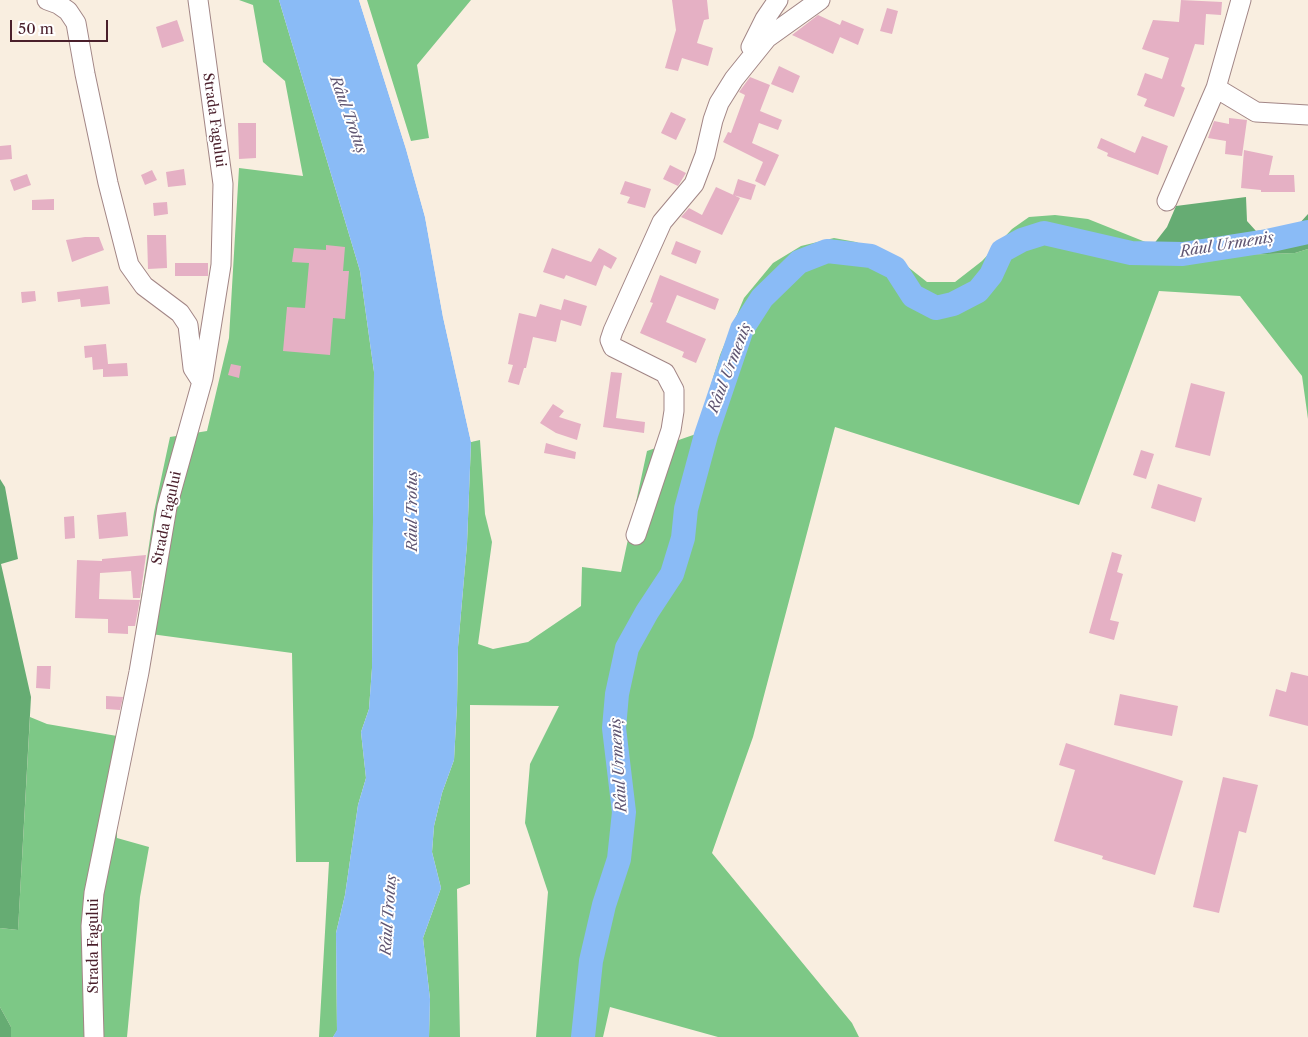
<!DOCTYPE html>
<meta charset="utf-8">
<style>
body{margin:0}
#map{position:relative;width:1308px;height:1037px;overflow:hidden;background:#f9eee0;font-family:"Libre Caslon Text",serif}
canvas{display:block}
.scale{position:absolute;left:10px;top:20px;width:98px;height:22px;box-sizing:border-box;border:2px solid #4a1f2b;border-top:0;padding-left:6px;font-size:15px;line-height:18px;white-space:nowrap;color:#4a1f2b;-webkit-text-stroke:4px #fff;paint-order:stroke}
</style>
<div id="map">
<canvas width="1308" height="1037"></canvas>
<div class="scale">50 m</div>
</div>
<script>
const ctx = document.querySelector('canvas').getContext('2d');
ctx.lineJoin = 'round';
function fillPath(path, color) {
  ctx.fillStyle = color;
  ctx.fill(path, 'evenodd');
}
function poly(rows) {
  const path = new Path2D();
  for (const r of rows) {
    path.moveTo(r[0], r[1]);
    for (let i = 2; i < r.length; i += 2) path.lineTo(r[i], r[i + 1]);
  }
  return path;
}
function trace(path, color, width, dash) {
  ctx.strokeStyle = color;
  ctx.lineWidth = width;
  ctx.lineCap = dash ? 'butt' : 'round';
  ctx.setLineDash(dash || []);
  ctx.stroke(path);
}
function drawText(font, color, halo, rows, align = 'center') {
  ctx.font = font + ' "Libre Caslon Text",serif';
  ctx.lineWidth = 4;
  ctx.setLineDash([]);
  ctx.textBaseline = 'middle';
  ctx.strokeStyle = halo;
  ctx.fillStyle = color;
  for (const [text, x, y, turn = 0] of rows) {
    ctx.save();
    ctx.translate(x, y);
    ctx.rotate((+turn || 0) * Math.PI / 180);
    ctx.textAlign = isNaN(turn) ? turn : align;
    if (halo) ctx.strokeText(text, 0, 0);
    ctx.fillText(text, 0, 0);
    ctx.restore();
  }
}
fillPath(poly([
 [239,0,279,0,360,271,374,372,372,668,369,709,361,732,366,778,358,805,345,895,336,933,337,1031,333,1037,319,1037,329,862,296,862,292,653,136,632,154,512,170,437,207,431,229,338,239,168,303,176,285,81,263,62,253,5],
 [367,0,471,0,417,65,429,138,411,141],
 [1055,215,1088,219,1153,245,1149,260,1176,263,1241,255,1295,253,1308,249,1308,419,1302,376,1240,296,1159,291,1079,505,835,427,753,737,712,853,852,1023,859,1037,718,1037,610,1007,603,1037,536,1037,548,892,525,823,530,764,559,706,470,705,470,884,457,889,460,1037,429,1037,430,999,423,938,441,888,432,852,434,826,442,793,454,760,457,705,458,647,467,544,471,442,480,440,485,514,492,542,478,644,493,649,528,642,581,606,582,567,621,572,647,451,696,434,720,355,744,298,773,263,801,246,834,238,856,242,898,259,927,282,955,282,982,261,1012,229,1029,217],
 [30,717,47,724,117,736,117,838,149,847,140,897,127,1037,11,1037,11,1027,0,1007,0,928,18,930]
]), '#7dc886');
fillPath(poly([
 [1246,197,1247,221,1256,231,1298,225,1308,214,1308,249,1295,253,1241,255,1176,263,1148,260,1153,245,1167,227,1176,206],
 [0,479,5,487,18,559,1,564,31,697,18,930,0,928],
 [0,1007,11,1027,11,1037,0,1037]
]), '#66ac73');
fillPath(poly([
 [279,0,359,0,406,149,425,217,443,317,471,442,467,544,458,647,457,705,454,760,442,793,434,826,432,852,441,888,423,938,430,999,429,1037,333,1037,337,1030,336,933,345,895,358,805,366,778,361,732,369,709,372,668,374,372,360,271]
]), '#8abbf6');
fillPath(poly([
 [359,0,362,0,409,148,427,216,445,317,473,441,471,442,443,317,425,217,406,149]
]), '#f9eee0');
trace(poly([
 [583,1037,591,961,604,905,619,859,624,812,614,728,617,694,627,648,647,612,672,574,683,538,686,509,706,435,742,329,762,298,799,262,827,251,871,256,895,268,913,296,936,308,953,304,978,291,991,275,1002,251,1022,240,1044,233,1131,253,1183,254,1267,241,1308,232]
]), '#8abbf6', 24);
fillPath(poly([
 [672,0,707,0,709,19,704,20,697,43,713,48,708,66,682,58,678,71,665,68,676,30],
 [1181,0,1222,2,1221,15,1206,14,1204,45,1195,44,1181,86,1185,88,1174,117,1144,106,1147,99,1137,95,1145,73,1162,79,1169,58,1142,49,1153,20,1179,22],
 [887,8,898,11,892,34,880,31],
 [818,15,840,25,842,20,864,29,858,45,840,37,833,54,792,35],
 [177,20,184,41,162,48,156,27],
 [779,66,800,76,793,93,771,84],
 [750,77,770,85,760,111,782,120,778,130,759,123,752,143,779,155,765,186,755,181,763,162,723,142,728,132,731,133,745,95,739,92],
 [671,112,686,119,676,140,661,133],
 [1229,118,1247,120,1242,156,1225,154,1226,141,1208,138,1214,121,1229,124],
 [238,123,256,123,256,158,239,159],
 [1142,136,1168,146,1158,175,1107,156,1108,153,1097,148,1101,138,1135,153],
 [11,145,12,159,0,160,0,146],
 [1244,150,1273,156,1269,175,1294,175,1295,192,1261,192,1261,190,1241,188],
 [670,165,686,173,678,186,663,179],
 [184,169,186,185,168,187,166,172],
 [152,170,157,180,145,185,141,175],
 [27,174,31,185,14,191,10,180],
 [738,179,756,185,751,200,733,195],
 [625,181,651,189,645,208,627,203,630,197,620,194],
 [716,187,740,198,722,235,681,217,689,208,702,215],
 [54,199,54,210,32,210,32,200],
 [167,202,168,214,154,216,153,203],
 [147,235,166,235,167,268,148,269],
 [85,237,99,237,104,250,72,262,66,240],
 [676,241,701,251,696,264,671,254],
 [326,245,345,247,343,271,349,271,345,319,333,318,330,355,283,351,287,307,305,308,309,263,292,262,294,248,326,250],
 [552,248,591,262,599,248,617,258,611,269,604,265,596,286,566,275,564,279,543,272],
 [175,263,208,263,208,276,175,276],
 [660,275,719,299,715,310,677,295,666,322,706,339,696,363,682,357,684,352,640,333,653,303,650,302],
 [108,286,110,304,81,307,80,299,58,302,57,292],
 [35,291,36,301,22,303,21,292],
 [564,299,587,306,581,326,561,320,556,342,533,337,526,368,524,368,519,385,508,382,513,365,508,364,519,313,536,317,540,304,561,310],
 [106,344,108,364,127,363,128,376,103,377,103,369,93,370,92,357,85,358,84,346],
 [231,364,241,366,239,378,228,375],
 [611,372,622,373,616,418,645,422,644,433,603,427],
 [1191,383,1225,392,1210,456,1175,447],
 [553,404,564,411,559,417,581,424,577,440,556,433,540,423],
 [546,443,576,452,575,459,544,453],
 [1141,450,1154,454,1146,479,1133,475],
 [1158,484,1202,498,1195,522,1151,508],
 [126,512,128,536,99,539,97,515],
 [74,516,75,538,65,539,64,517],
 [1112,552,1122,555,1117,572,1123,574,1110,620,1119,622,1114,640,1089,633],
 [146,555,140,598,133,598,131,571,100,573,99,599,140,600,135,626,128,626,128,634,108,633,108,619,75,618,77,560,102,561,102,559],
 [37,666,51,666,50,689,36,688],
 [1291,672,1308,676,1308,726,1269,716,1276,689,1286,692],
 [1120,694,1178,706,1172,736,1114,725],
 [106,696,123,697,120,710,106,709],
 [1066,743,1183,781,1155,875,1102,859,1103,856,1054,841,1075,770,1059,765],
 [1223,777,1258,785,1246,833,1239,831,1219,913,1193,907]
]), '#e5b0c4');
const minor = poly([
 [47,0,58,4,68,11,76,23,85,74,108,183,129,265,144,286,180,313,188,325,193,368,202,382],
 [751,47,765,19,778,0],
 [1216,88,1256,112,1308,115],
 [1167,201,1216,88,1241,0],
 [636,535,671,430,674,411,674,390,665,373,613,347,610,340,613,331,662,222,694,184,705,155,713,120,719,103,734,79,767,38,820,0],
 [94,1037,91,926,94,893,139,672,167,507,203,378,221,265,223,184,198,0]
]);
trace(minor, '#a28686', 21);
trace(minor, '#fff', 19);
drawText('14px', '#4a1f2b', '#fff', [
 ["Strada Fagului",214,120,82],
 ["Strada Fagului",167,518,-78],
 ["Strada Fagului",94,946,-90]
]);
drawText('italic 15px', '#605672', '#fff', [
 ["Râul Trotuș",348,115,70],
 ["Râul Urmeniș",1227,245,-9],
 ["Râul Urmeniș",730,368,-69],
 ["Râul Trotuș",413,511,-90],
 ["Râul Urmeniș",619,765,-94],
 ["Râul Trotuș",389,915,-86]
]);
</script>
